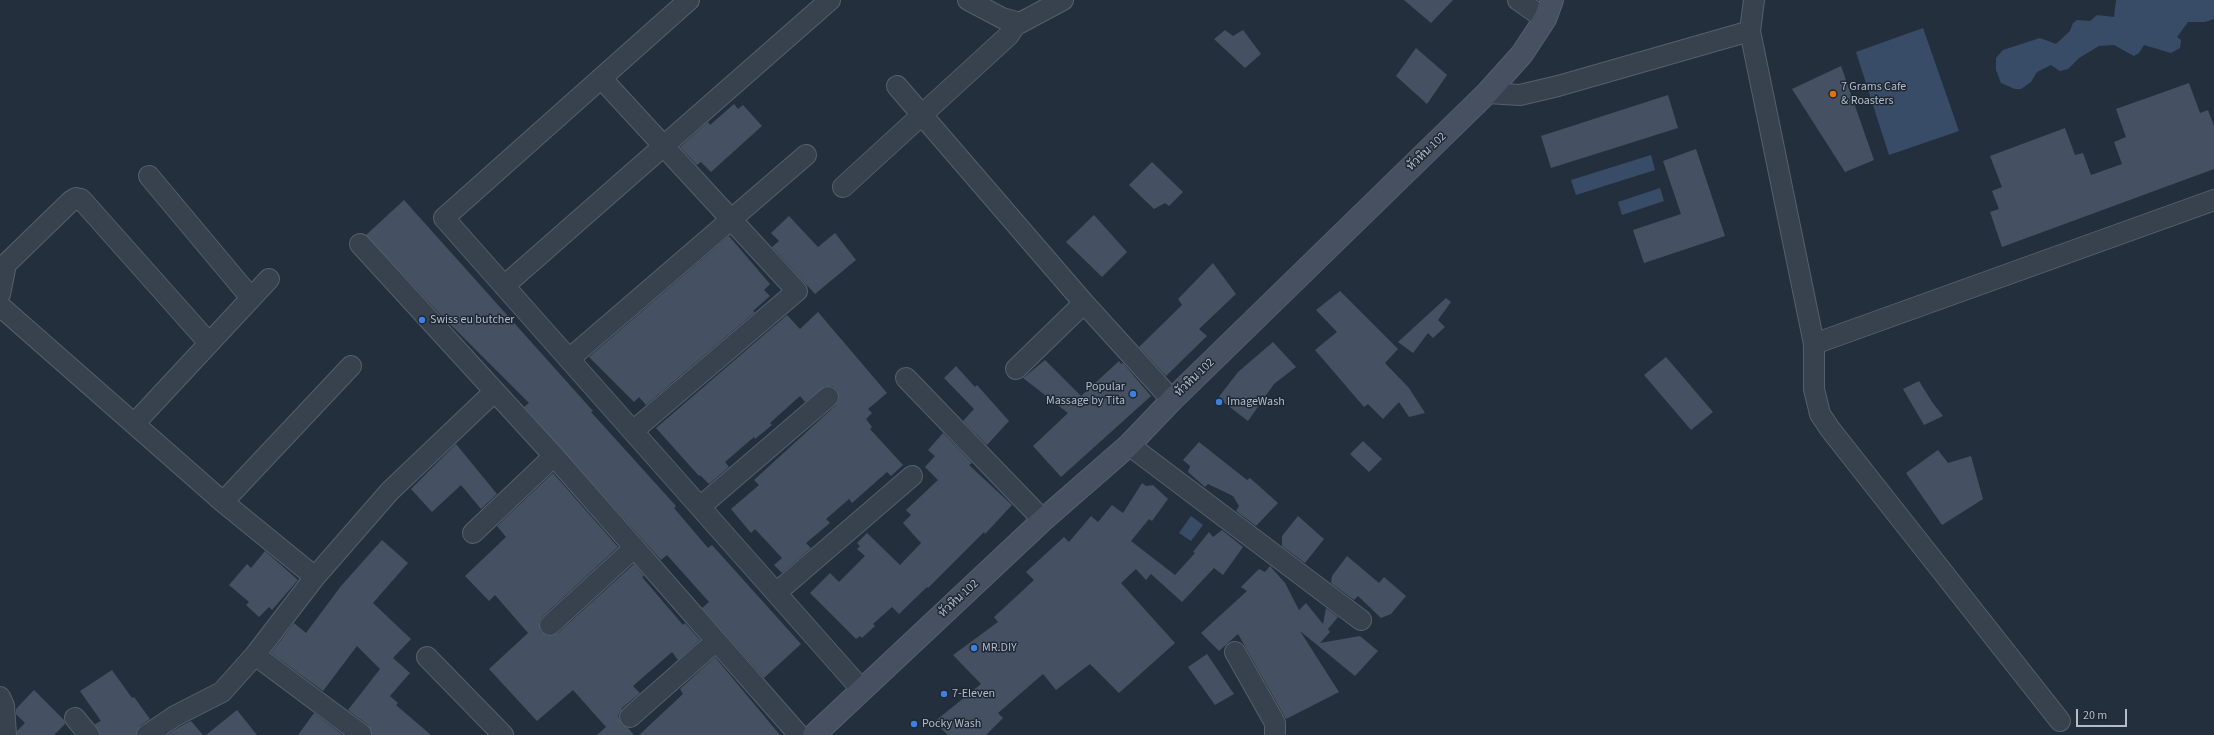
<!DOCTYPE html>
<meta charset="utf-8">
<style>
body{margin:0}
#map{position:relative;width:2214px;height:735px;overflow:hidden;background:#242f3e;font-family:"Source Sans 3",sans-serif}
canvas{display:block}
.scale{position:absolute;left:2076px;top:709px;width:51px;height:18px;box-sizing:border-box;border:2px solid #b4bcc9;border-top:0;padding-left:5px;font-size:12px;line-height:14px;white-space:nowrap;color:#b4bcc9;-webkit-text-stroke:3px #1d2633;paint-order:stroke}
</style>
<div id="map">
<canvas width="2214" height="735"></canvas>
<div class="scale">20 m</div>
</div>
<script>
const ctx = document.querySelector('canvas').getContext('2d');
ctx.lineJoin = 'round';
function fillPath(path, color) {
  ctx.fillStyle = color;
  ctx.fill(path, 'evenodd');
}
function poly(rows) {
  const path = new Path2D();
  for (const r of rows) {
    path.moveTo(r[0], r[1]);
    for (let i = 2; i < r.length; i += 2) path.lineTo(r[i], r[i + 1]);
  }
  return path;
}
function trace(path, color, width, dash) {
  ctx.strokeStyle = color;
  ctx.lineWidth = width;
  ctx.lineCap = dash ? 'butt' : 'round';
  ctx.setLineDash(dash || []);
  ctx.stroke(path);
}
function drawText(font, color, halo, rows, align = 'center') {
  ctx.font = font + ' "Source Sans 3",Sarabun,sans-serif';
  ctx.lineWidth = 3;
  ctx.setLineDash([]);
  ctx.textBaseline = 'middle';
  ctx.strokeStyle = halo;
  ctx.fillStyle = color;
  for (const [text, x, y, turn = 0] of rows) {
    ctx.save();
    ctx.translate(x, y);
    ctx.rotate((+turn || 0) * Math.PI / 180);
    ctx.textAlign = isNaN(turn) ? turn : align;
    if (halo) ctx.strokeText(text, 0, 0);
    ctx.fillText(text, 0, 0);
    ctx.restore();
  }
}
fillPath(poly([
 [2116,0,2214,0,2214,19,2205,22,2188,22,2177,37,2181,40,2180,48,2171,53,2144,45,2139,53,2134,56,2114,45,2099,46,2079,58,2068,69,2060,71,2051,65,2037,72,2031,82,2021,89,2015,89,2001,83,1996,70,1996,58,2003,50,2040,38,2056,44,2070,31,2073,23,2077,20,2090,21,2097,15,2114,17],
 [1923,28,1959,131,1889,155,1856,52],
 [1651,155,1655,170,1576,195,1571,180],
 [1660,188,1664,201,1622,215,1618,202],
 [1191,516,1203,525,1191,541,1179,533]
]), '#394c67');
fillPath(poly([
 [1404,0,1453,0,1431,23],
 [1225,30,1233,36,1243,30,1261,54,1245,68,1214,39],
 [1416,48,1447,75,1427,104,1396,76],
 [1841,66,1874,160,1845,172,1792,89],
 [2189,83,2200,113,2208,110,2214,126,2214,169,2002,247,1990,212,1999,209,1992,191,2002,187,1990,156,2065,128,2075,155,2083,153,2091,175,2122,164,2114,142,2126,137,2116,109],
 [1668,95,1678,128,1551,168,1541,136],
 [734,104,738,109,743,105,762,126,711,172,701,162,697,165,680,147,708,122,710,125],
 [1696,149,1725,236,1644,263,1633,230,1681,214,1663,161],
 [1152,162,1183,192,1169,206,1165,203,1154,209,1129,185],
 [404,200,593,411,591,412,676,506,674,508,708,548,712,545,801,644,764,678,702,608,709,602,667,555,661,560,524,407,529,403,436,310,366,235],
 [1094,215,1127,252,1102,277,1066,242],
 [789,216,818,247,835,233,856,260,815,294,772,247,779,241,771,233],
 [729,236,770,284,764,290,770,296,753,311,755,312,646,405,639,397,634,402,589,357],
 [1213,263,1236,294,1199,329,1207,336,1166,376,1139,347,1182,305,1178,299],
 [1340,291,1398,349,1385,363,1409,388,1425,413,1409,417,1399,402,1383,419,1368,404,1364,407,1315,350,1337,332,1316,310],
 [1446,298,1451,302,1438,320,1445,327,1433,338,1428,333,1413,353,1398,342],
 [818,312,887,393,868,409,872,413,866,419,872,427,870,429,903,465,891,476,887,472,852,503,849,499,826,519,830,523,806,543,811,548,782,573,774,565,782,558,755,529,751,533,731,509,759,485,754,480,836,405,839,400,837,390,832,386,826,386,805,402,800,396,770,423,772,425,755,439,754,437,725,462,729,467,709,484,700,475,699,476,656,428,787,315,800,329],
 [1273,342,1296,367,1274,384,1248,421,1218,398,1238,372],
 [1666,357,1713,412,1691,430,1644,375],
 [1045,360,1081,396,1119,361,1121,364,1123,363,1151,396,1061,477,1033,446,1068,413,1023,378],
 [956,366,975,387,977,385,1009,421,987,445,963,421,974,409,944,378],
 [1919,381,1932,402,1943,416,1924,425,1903,389],
 [943,433,972,463,969,465,1012,505,985,534,984,532,928,588,927,587,899,614,892,607,873,624,875,626,862,638,860,636,856,639,810,593,830,573,839,582,865,556,857,549,860,546,857,543,867,533,900,565,921,543,903,523,911,515,906,510,938,480,925,467,935,456,928,450],
 [1363,441,1382,459,1369,472,1350,454],
 [1199,442,1247,480,1250,478,1278,503,1256,526,1236,511,1239,506,1233,496,1208,484,1205,487,1188,472,1190,466,1183,460],
 [456,444,497,494,481,509,461,485,432,512,411,489],
 [1938,450,1948,463,1971,456,1983,499,1942,525,1906,473],
 [553,473,618,547,542,617,539,622,541,632,547,636,558,633,634,564,644,576,642,577,683,625,685,623,700,640,678,660,672,652,633,686,640,693,622,708,618,716,622,725,628,728,634,735,597,735,606,727,573,690,537,721,489,669,528,633,495,595,489,601,465,576,506,537,497,526],
 [1142,483,1146,486,1153,485,1168,499,1152,521,1149,519,1131,541,1175,575,1195,553,1193,552,1209,532,1213,537,1222,530,1243,547,1223,575,1214,568,1182,602,1151,574,1146,580,1136,569,1121,583,1175,643,1119,693,1090,664,1056,690,1043,674,998,713,1003,718,986,735,948,735,934,722,981,684,953,655,998,622,994,617,1034,580,1026,572,1064,537,1069,542,1091,516,1098,522,1112,505,1123,513],
 [1298,516,1324,539,1305,563,1282,546,1282,536],
 [382,540,408,563,373,603,411,639,393,658,410,673,390,696,398,703,396,705,431,735,372,735,368,725,348,710,380,669,357,646,323,691,271,653,294,623,306,633,341,586],
 [265,551,298,580,272,610,269,607,259,617,246,605,249,602,229,585,247,564,251,568],
 [1347,556,1379,583,1384,577,1406,596,1391,614,1381,618,1358,596,1354,600,1331,583,1332,576],
 [1270,566,1285,583,1299,610,1306,603,1323,624,1326,608,1338,617,1328,629,1330,632,1320,643,1360,636,1378,651,1355,676,1300,631,1339,692,1286,719,1238,634,1219,651,1201,633,1247,591,1241,587,1259,569,1265,572],
 [1207,654,1234,694,1215,705,1188,667],
 [715,657,780,735,639,735,683,694,680,689],
 [112,670,132,698,134,697,150,719,140,726,136,735,100,735,95,724,101,721,80,691],
 [34,690,64,720,65,724,54,735,17,735,17,731,25,723,16,714,16,709],
 [237,710,257,735,206,735],
 [314,713,343,735,298,735],
 [191,721,203,735,167,735,181,726]
]), '#455162');
const street = poly([
 [689,0,444,218,862,690],
 [968,0,1002,18,1020,23,1063,0],
 [1518,0,1545,19],
 [1754,0,1750,31,1814,344,2214,200],
 [601,78,797,291,633,431],
 [897,86,1084,303,1172,400],
 [1487,93,1520,95,1558,86,1750,31],
 [149,176,251,298],
 [843,187,1008,36,1017,23],
 [360,244,554,456,799,735],
 [504,286,830,0],
 [0,294,6,264,71,201,76,198,81,199,209,343],
 [0,306,223,502,315,577],
 [1814,344,1814,389,1820,414,1830,429,2060,721],
 [569,359,806,155],
 [1016,369,1084,303],
 [906,378,1043,520],
 [134,424,269,279],
 [1129,445,1361,620],
 [223,502,351,366],
 [700,507,828,397],
 [473,533,554,456],
 [776,593,912,476],
 [550,625,634,548],
 [1235,652,1275,723,1275,735],
 [255,655,361,734],
 [427,657,503,735],
 [0,697,4,706,6,735],
 [630,717,715,642],
 [75,718,89,735],
 [147,735,175,716,222,692,255,655,315,577,390,491,494,392]
]);
const secondary = poly([
 [814,735,1043,520,1129,445,1172,400,1487,93,1522,54,1545,19,1552,0]
]);
trace(street, '#565f6c', 22);
trace(secondary, '#565f6c', 24);
trace(street, '#38414e', 20);
trace(secondary, '#465061', 22);
for (const [x, y, r, color] of [
 [1833,94,4,"#e8710a"],
 [422,320,4,"#3f7fe0"],
 [1133,394,4,"#3f7fe0"],
 [1219,402,4,"#3f7fe0"],
 [974,648,4,"#3f7fe0"],
 [944,694,4,"#3f7fe0"],
 [914,724,4,"#3f7fe0"]
]) {
  const dot = new Path2D();
  dot.arc(x, y, r, 0, 2 * Math.PI);
  ctx.fillStyle = color;
  ctx.fill(dot);
  trace(dot, '#1d2633', 1.5);
}
drawText('12px', '#b4bcc9', '#1d2633', [
 ["7 Grams Cafe",1841,87],
 ["& Roasters",1841,101],
 ["Swiss eu butcher",430,320],
 ["Popular",1125,387,"right"],
 ["Massage by Tita",1125,401,"right"],
 ["ImageWash",1227,402],
 ["MR.DIY",982,648],
 ["7-Eleven",952,694],
 ["Pocky Wash",922,724]
], 'left');
drawText('12px', '#b4bcc9', '#1d2633', [
 ["หัวหิน 102",1427,152,-44],
 ["หัวหิน 102",1195,378,-44],
 ["หัวหิน 102",959,599,-43]
]);
</script>
